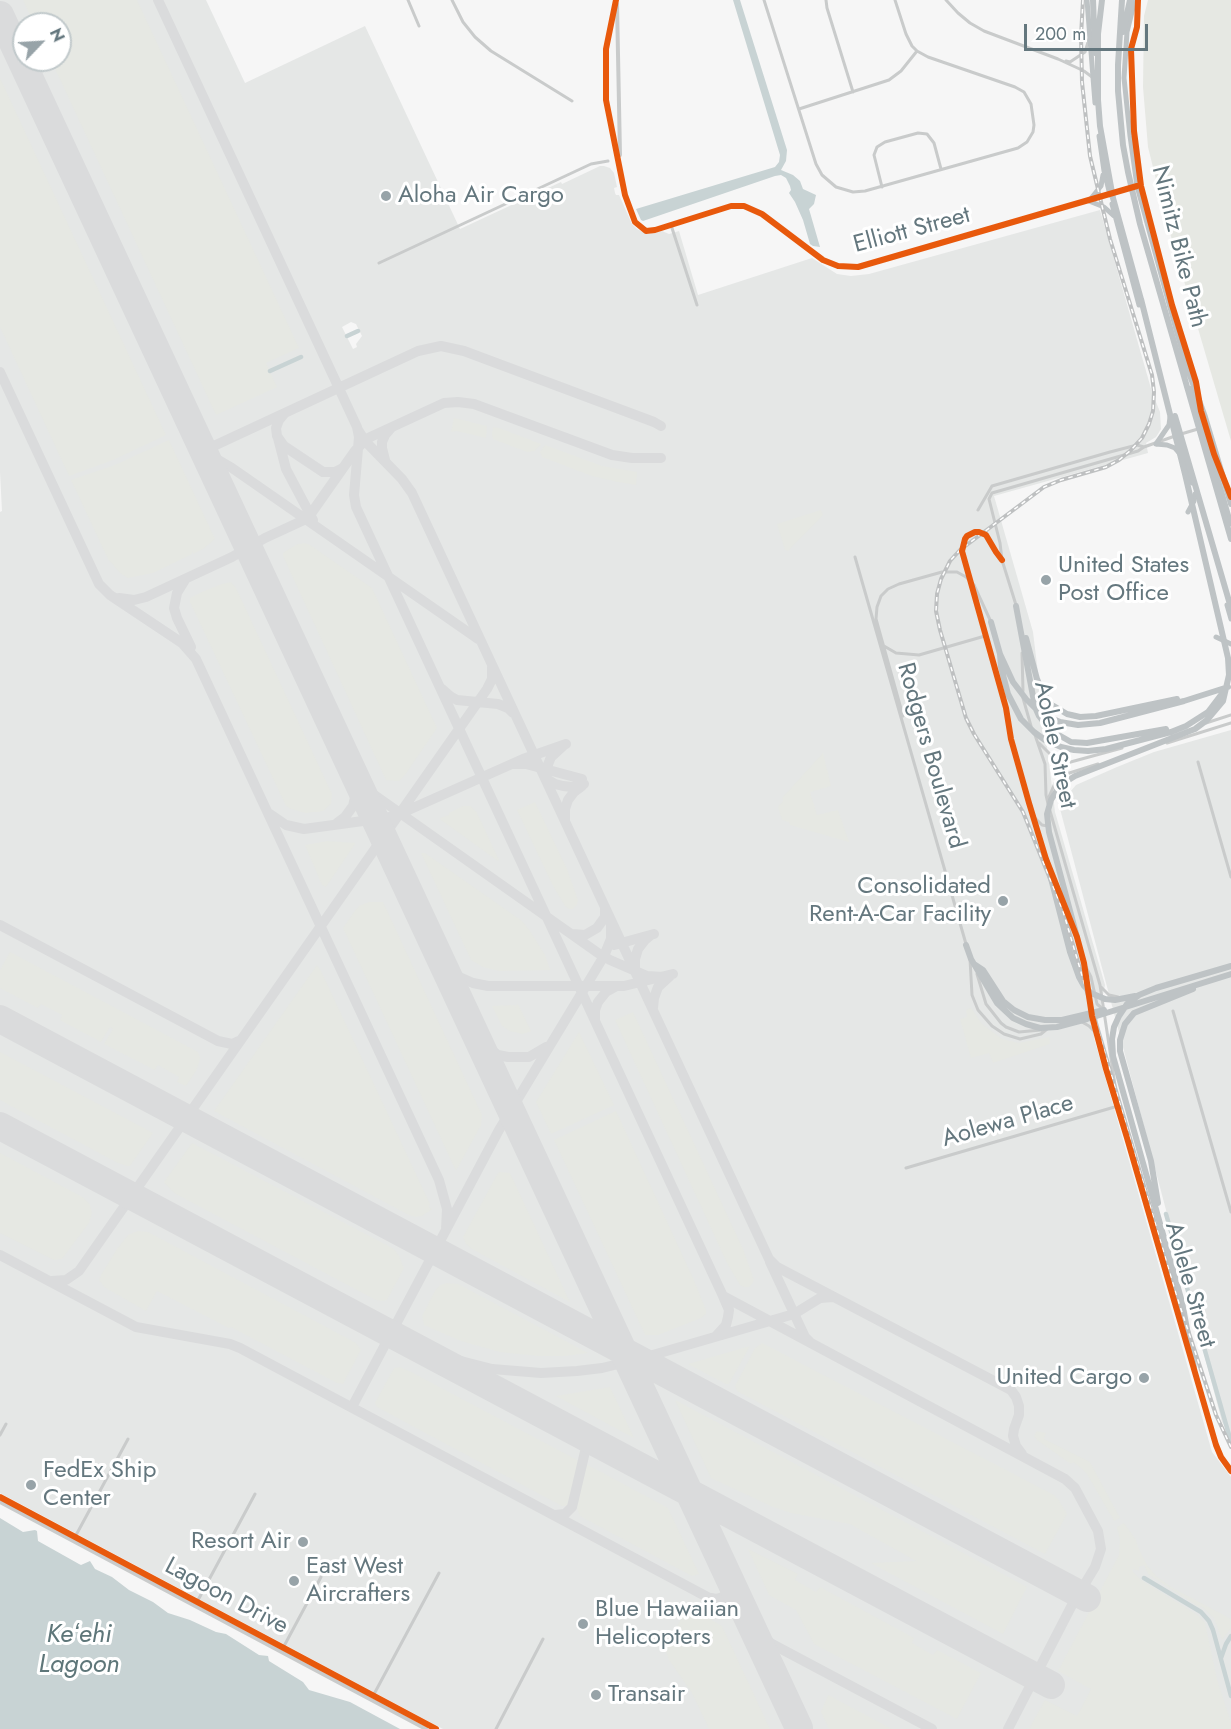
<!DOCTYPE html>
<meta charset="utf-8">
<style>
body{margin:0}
#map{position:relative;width:1231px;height:1729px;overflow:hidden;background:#f6f6f6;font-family:Jost,sans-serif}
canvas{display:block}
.north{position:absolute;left:12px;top:12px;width:60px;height:60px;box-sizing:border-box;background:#fff;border:2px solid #c1c9cb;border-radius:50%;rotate:65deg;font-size:16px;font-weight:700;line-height:24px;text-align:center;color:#64777e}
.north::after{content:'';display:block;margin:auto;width:21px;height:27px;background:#97a3a8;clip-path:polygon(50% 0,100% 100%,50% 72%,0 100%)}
.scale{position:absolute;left:1024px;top:24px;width:124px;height:27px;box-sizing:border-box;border:3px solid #64777e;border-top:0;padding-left:8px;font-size:18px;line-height:21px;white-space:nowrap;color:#64777e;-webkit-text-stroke:4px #fff;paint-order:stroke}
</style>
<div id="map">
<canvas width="1231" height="1729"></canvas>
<div class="north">N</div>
<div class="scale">200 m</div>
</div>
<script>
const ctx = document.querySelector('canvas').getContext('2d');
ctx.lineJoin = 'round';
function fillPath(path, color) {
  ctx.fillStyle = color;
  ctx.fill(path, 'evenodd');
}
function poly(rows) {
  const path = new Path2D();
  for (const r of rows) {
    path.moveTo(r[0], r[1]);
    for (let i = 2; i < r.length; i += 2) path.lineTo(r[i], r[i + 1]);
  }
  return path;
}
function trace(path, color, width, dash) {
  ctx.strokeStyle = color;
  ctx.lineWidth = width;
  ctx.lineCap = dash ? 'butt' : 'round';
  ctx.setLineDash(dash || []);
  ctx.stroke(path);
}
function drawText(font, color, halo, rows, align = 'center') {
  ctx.font = font + ' Jost,sans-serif';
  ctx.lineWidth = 6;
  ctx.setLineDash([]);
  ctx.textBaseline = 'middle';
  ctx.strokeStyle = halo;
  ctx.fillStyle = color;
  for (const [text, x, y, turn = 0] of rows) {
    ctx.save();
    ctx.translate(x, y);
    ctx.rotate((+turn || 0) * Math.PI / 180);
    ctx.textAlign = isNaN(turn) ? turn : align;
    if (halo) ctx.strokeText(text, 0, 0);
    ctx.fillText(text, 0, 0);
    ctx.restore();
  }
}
fillPath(poly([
 [0,0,206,0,245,83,365,26,460,229,561,182,562,184,600,166,604,166,610,168,614,173,617,187,614,188,615,193,616,195,619,195,632,224,637,229,647,234,662,231,669,234,679,231,698,295,812,258,837,274,851,276,869,274,1100,210,1152,392,1160,412,1161,429,1156,437,1146,443,1148,453,994,496,1033,632,1055,812,1105,985,1094,1038,1212,1452,1231,1477,1231,1729,443,1729,0,1493,0,512,2,511,0,472],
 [24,24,60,24,60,60,24,60],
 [351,322,356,324,362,336,356,344,357,347,353,349,342,327],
 [1231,730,1231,1436,1222,1422,1059,805,1076,785,1117,767,1154,752]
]), '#e5e7e6');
fillPath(poly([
 [23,0,137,0,299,348,266,363,277,387,216,415,51,60,60,60,60,24,34,24],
 [1148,0,1231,0,1231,441,1165,216,1148,147,1143,87,1144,16],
 [0,78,166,435,113,460,69,476,0,327],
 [454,418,487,426,486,438,457,431,451,432],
 [493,427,499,428,541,444,535,451,527,452,493,439,492,435],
 [169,440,215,539,203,549,193,554,192,551,192,554,153,573,128,578,120,573,108,559,71,480,115,465],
 [545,445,602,466,637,472,636,485,618,482,592,476,542,457,540,452],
 [821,510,823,515,788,551,785,550,777,524],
 [305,543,310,545,372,588,437,728,405,775,399,781,386,780,283,556,283,553,289,549,298,544],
 [231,582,236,588,332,794,331,804,323,811,306,813,291,809,286,806,190,602,190,598,202,592,222,584],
 [823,753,831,786,810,792,817,815,838,810,849,842,790,825,789,822,782,820,778,807,783,801,782,798],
 [535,802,567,869,578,900,577,905,573,909,569,909,565,906,553,886,517,810],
 [463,806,471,806,477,813,499,860,498,861,441,820,440,818,449,815,449,813],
 [328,841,355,843,355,844,326,887,322,885,305,845],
 [421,853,425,853,522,921,530,931,545,955,550,970,499,971,483,967,471,960],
 [369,902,383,902,482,1115,481,1125,456,1171,343,928,354,912,359,906],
 [10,952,198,1052,200,1058,199,1063,196,1071,186,1086,177,1082,179,1077,158,1065,155,1070,104,1044,113,1029,110,1027,101,1042,60,1020,62,1015,41,1004,38,1008,0,988,0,970],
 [317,965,321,971,430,1204,429,1207,432,1209,422,1216,415,1217,407,1214,214,1111],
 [518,1004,531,1031,523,1034,510,1031,502,1026,492,1006,515,1005,515,1008,516,1005],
 [970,1008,972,1009,982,1024,1002,1039,1019,1043,1049,1037,1050,1044,993,1063,989,1053,971,1058,960,1019,967,1017,966,1010],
 [633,1012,743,1249,754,1280,752,1284,749,1287,744,1287,740,1285,727,1263,615,1020],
 [579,1032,614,1105,551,1134,536,1102],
 [0,1052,153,1133,130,1166,127,1166,118,1163,0,1100],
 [616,1111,693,1278,706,1310,706,1314,701,1318,658,1335,645,1335,554,1140],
 [192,1143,394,1249,399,1256,404,1268,387,1300,383,1301,376,1300,176,1194,171,1190,164,1182],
 [0,1153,84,1198,90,1205,92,1213,89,1223,62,1259,54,1260,0,1233],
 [500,1172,510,1173,570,1302,472,1249,466,1244,463,1237,498,1173],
 [138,1231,148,1232,356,1343,361,1350,343,1384,337,1383,231,1327,229,1328,157,1291,146,1311,104,1287,99,1280,101,1275,117,1249,128,1235],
 [446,1283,458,1284,588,1353,564,1356,539,1356,500,1352,461,1341,424,1325,422,1316,435,1291,439,1286],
 [762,1343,1054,1495,1058,1499,1067,1514,1045,1554,737,1391,735,1386,755,1348],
 [750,1346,729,1384,726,1384,688,1364],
 [400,1367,411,1372,579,1461,569,1503,567,1504,567,1506,562,1506,377,1407,375,1403,394,1368],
 [610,1387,634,1438,556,1396],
 [675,1400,1027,1587,1003,1634,871,1563,916,1561,850,1524,791,1513,771,1506,711,1478],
 [1037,1431,1046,1433,1044,1439,1090,1462,1120,1518,1114,1521,1087,1474,1081,1468,1073,1462,1071,1464,1037,1440,1034,1436],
 [586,1464,668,1508,699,1574,692,1576,580,1516,576,1506],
 [1124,1523,1136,1540,1138,1547,1147,1565,1156,1576,1171,1587,1231,1619,1231,1628,1222,1640,1214,1618,1201,1606,1199,1607,1148,1574,1144,1565,1139,1567,1139,1571,1133,1569,1132,1571,1141,1580,1199,1616,1205,1623,1217,1679,1231,1723,1231,1729,1029,1729,1045,1700,1077,1716,1091,1689,1058,1671,1119,1555,1120,1540,1117,1527],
 [748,1549,798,1574,795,1580,816,1592,820,1587,914,1638,912,1643,933,1655,937,1650,981,1673,957,1719,814,1644,796,1610,769,1595],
 [692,1611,698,1612,722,1626,770,1729,709,1729,692,1693,669,1660,666,1652,667,1646,682,1617],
 [828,1695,892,1729,829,1729,821,1712]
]), '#e6e8e3');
fillPath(poly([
 [733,0,740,0,787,150,786,161,781,170,793,175,800,181,803,189,816,195,814,204,809,209,820,247,813,246,810,244,803,220,795,202,789,193,791,190,790,186,786,178,781,175,775,176,643,221,641,220,636,209,775,167,779,162,780,155],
 [0,1518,23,1532,35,1530,37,1531,38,1541,79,1564,81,1565,90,1561,95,1569,112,1577,129,1590,153,1602,168,1613,190,1620,216,1632,226,1634,259,1655,268,1656,269,1661,303,1682,309,1690,350,1702,400,1729,0,1729]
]), '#c8d3d4');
trace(poly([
 [347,336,358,331],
 [270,371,301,357],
 [1166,1214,1231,1442],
 [1144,1578,1201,1612,1209,1621,1213,1630,1231,1696],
 [1221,1658,1226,1644,1231,1636]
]), '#c8d3d4', 4.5);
trace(poly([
 [158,0,357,427,359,437,354,495,356,507,723,1296,1065,1479,1075,1488,1098,1531,1101,1549,1095,1567,1072,1605,1008,1729],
 [0,372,99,584,110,595,182,643,196,659,439,1180,447,1209,446,1230],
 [284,414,279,420,276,428,277,436,284,446,323,472,335,472,343,468],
 [358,430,365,441,402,479,412,493,769,1259,777,1267,1011,1390,1016,1397,1019,1406,1019,1415,1014,1429,1013,1436,1016,1446,1022,1454],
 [278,438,286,469,313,520],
 [203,451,418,351,441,346,464,351,654,422,661,426],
 [203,451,232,468,478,639],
 [385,460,382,448,382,442,385,435,391,428],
 [185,580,177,593,174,608,177,618,191,647],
 [119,598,134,600,146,597,232,557,265,538,304,520,310,515,355,451,366,439,444,403,458,402,474,404,612,455,632,458,661,458],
 [442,689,450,696,457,700,498,704,508,708,513,713],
 [514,764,526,764,582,779],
 [351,768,361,784,373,794,598,953,610,960,647,976,663,977],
 [545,775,547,767,551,757,563,746],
 [545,778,555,784,563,786,572,787,584,784],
 [270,814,286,825,304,829,385,818,395,816,523,759,566,744],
 [565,821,565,809,568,800,574,792,582,786],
 [337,823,345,817,353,806,356,793,353,774],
 [0,925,218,1041,232,1044,241,1040],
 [572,934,585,935,597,928,605,917,605,907],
 [614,945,654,934],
 [436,949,448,967,457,976,473,983,488,986,624,986,673,974],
 [635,971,635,959,638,949,645,940,651,935],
 [653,1008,654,998,658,987,670,976],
 [595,1020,595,1010,598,1002,606,992,615,987],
 [474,1032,489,1049,498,1055,508,1057,529,1057,546,1047],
 [0,1255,136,1327,230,1344,240,1348,728,1608,772,1644,932,1729],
 [770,1262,805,1337,810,1342],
 [52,1281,66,1280,79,1271,487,689,492,679,492,667],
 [716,1336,726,1325,728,1317,729,1310,723,1296],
 [401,1340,453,1359,492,1369,541,1373,577,1371,602,1368,639,1359,794,1314,820,1298,833,1297],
 [352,1407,499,1130,604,956,611,939,611,923],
 [555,1515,565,1514,572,1507,588,1439],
 [711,1598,716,1599,723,1597,729,1589,729,1579,720,1558]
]), '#dadbdc', 10);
trace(poly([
 [0,15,799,1728],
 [0,1019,1087,1598],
 [0,1126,1051,1685]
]), '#dadbdc', 28);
trace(poly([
 [408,0,419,26],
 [452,0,463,22,475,37,491,51,572,101],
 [764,0,816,164,822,175,836,187,853,192,865,191,1018,148,1027,142,1033,132,1034,125,1031,104,1024,92,1015,87,928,57,917,51,912,46,906,34,895,0],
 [826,0,827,8,853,92],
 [946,0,958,13,970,23,984,31,1058,59,1084,71,1092,77],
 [1066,61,1070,62,1085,52,1089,39],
 [799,109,889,80,901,71,917,51],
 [882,187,874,155,877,147,885,142,918,133,927,134,934,143,941,169],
 [671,225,697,305],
 [379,263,591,164,608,161],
 [1181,434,1198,429],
 [978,510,992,486,1110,452,1137,445,1144,447],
 [855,557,966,944],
 [1002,560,996,552,986,535,979,532,975,532,967,536,965,539,962,549,963,558,1006,708,1011,739,1046,858],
 [1016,605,1002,560,1000,543,989,499,992,493,1138,451,1144,447,1175,436],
 [884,646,896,653,919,655,985,636],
 [1022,653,1023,691],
 [1023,698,1031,726],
 [903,716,876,619,877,607,881,596,888,589,899,584,942,572,957,572,966,577,974,585,991,622],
 [1206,723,1231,715],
 [1035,735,1045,764,1046,795,1048,804],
 [1039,743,1055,759,1067,763,1122,748],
 [1167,743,1231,723],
 [1198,762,1231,877],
 [1048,799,1055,783,1063,775,1098,764],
 [1050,811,1100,985,1118,1105],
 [1034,817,1042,825,1048,826],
 [1053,875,1068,914],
 [1077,937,1084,963,1092,1016,1106,1069,1127,1138,1187,1344],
 [970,959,972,995,978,1010,992,1026,1004,1034,1020,1039,1041,1034,1047,1029],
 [1086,967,1091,977,1097,1004,1104,1010],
 [977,974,986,1004,1001,1023,1006,1027,1019,1032,1041,1030],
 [1101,987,1109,995,1118,997],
 [1173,1011,1231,1212],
 [1082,1022,1089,1026,1096,1033],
 [906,1168,1118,1106],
 [1194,1368,1216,1445,1221,1457,1231,1471],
 [0,1435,6,1424],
 [75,1537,128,1439],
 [197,1602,255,1494],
 [283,1648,321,1577],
 [373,1696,439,1573],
 [496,1729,543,1639]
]), '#c9cbcb', 3);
trace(poly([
 [616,0,606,49,606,100,625,195,635,222,646,231,655,230,731,206,744,206,762,214,823,260,838,266,858,267,1133,187],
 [617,4,620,155],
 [0,1497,436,1729],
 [0,1502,426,1729]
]), '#c9cbcb', 4);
trace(poly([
 [1087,0,1095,103],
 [1135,0,1127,32,1124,78,1130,136,1137,186,1184,359],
 [1099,136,1104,171,1110,195],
 [1103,175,1101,186,1089,201,1104,207,1114,216],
 [1112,204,1139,305],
 [1192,388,1231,524],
 [1156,444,1169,425,1170,417],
 [1156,444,1167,445,1175,448,1181,455],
 [1183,455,1192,483],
 [1188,512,1194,501,1195,494],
 [1227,605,1231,619],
 [1216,637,1231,644]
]), '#bec3c5', 5);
trace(poly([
 [1093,0,1095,53],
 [1102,0,1098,34,1098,100,1100,126,1113,198,1142,303],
 [1122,0,1118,65,1118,91,1123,145,1128,172,1140,224,1231,539],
 [1123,32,1130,0],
 [1183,356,1205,417,1231,504],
 [1175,416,1231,608],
 [1016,606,1035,707,1039,716,1050,730,1071,742,1087,743,1166,729],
 [991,622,1000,654,1013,682,1026,699,1035,708,1051,718,1060,722,1078,725,1100,723,1184,701,1228,687],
 [1026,638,1037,679,1043,693,1052,705,1067,714,1080,717,1096,716,1177,699],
 [1000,654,1001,667,1008,694,1021,719,1034,732,1045,740,1061,747,1074,750,1088,751,1106,749,1171,732,1186,726,1208,712,1224,691],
 [1046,859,1070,952,1079,977,1084,986,1091,993,1105,999,1115,1000,1135,996],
 [1077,937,1049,832,1047,814,1051,800,1059,787,1067,781,1075,776,1195,729,1207,720,1223,701,1229,675,1228,658,1185,474,1141,299],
 [966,945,971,959,997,1003,1013,1018,1026,1024,1040,1028,1057,1027,1087,1019,1231,974],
 [974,964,983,970,1003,1001,1014,1010,1028,1017,1045,1020,1062,1020,1104,1010],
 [1158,1203,1151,1161,1120,1051,1120,1040,1125,1024,1134,1013,1193,989],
 [1194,1367,1182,1302,1113,1056,1112,1039,1114,1027,1119,1016,1127,1004,1139,995,1156,988,1231,966]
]), '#bec3c5', 6);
const rail = poly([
 [1083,0,1081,36,1082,82,1090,156,1110,239,1152,375,1154,392,1153,411,1149,424,1142,438,1130,451,1119,460,1106,467,1061,480,1044,487,960,550,950,561,941,579,937,594,936,611,940,630,966,718,974,734,1023,812,1063,911,1176,1294,1216,1415,1231,1447]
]);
trace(rail, '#bec0c1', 4);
trace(rail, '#fff', 1.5, [4.5]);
trace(poly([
 [616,0,606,49,606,100,625,195,635,222,646,231,655,230,731,206,744,206,762,214,823,260,838,266,858,267,1137,186],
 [1138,0,1137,27,1131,49,1134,131,1141,186,1172,305,1196,382,1201,411,1214,454,1231,497],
 [1002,560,996,552,986,535,979,532,975,532,967,536,965,539,962,551,1006,708,1011,739,1029,803,1046,859,1077,937,1084,963,1092,1016,1106,1069,1127,1138,1216,1445,1221,1457,1231,1471],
 [0,1497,436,1729]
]), '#e8590c', 6);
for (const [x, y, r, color] of [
 [386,196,6,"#97a3a8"],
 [1046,580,6,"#97a3a8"],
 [1003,901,6,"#97a3a8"],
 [1144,1378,6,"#97a3a8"],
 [31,1485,6,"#97a3a8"],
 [303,1542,6,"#97a3a8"],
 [294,1581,6,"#97a3a8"],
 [583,1624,6,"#97a3a8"],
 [596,1695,6,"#97a3a8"]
]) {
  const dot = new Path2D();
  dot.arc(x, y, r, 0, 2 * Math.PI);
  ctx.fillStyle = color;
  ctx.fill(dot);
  trace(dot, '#fff', 2);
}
drawText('24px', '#64777e', '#fff', [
 ["Aloha Air Cargo",398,196],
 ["United States",1058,566],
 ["Post Office",1058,594],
 ["Consolidated",991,887,"right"],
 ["Rent-A-Car Facility",991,915,"right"],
 ["United Cargo",1132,1378,"right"],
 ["FedEx Ship",43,1471],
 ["Center",43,1499],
 ["Resort Air",291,1542,"right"],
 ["East West",306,1567],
 ["Aircrafters",306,1595],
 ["Blue Hawaiian",595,1610],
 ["Helicopters",595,1638],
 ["Transair",608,1695]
], 'left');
drawText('24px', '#64777e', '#fff', [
 ["Elliott Street",912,231,-15],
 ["Nimitz Bike Path",1178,247,76],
 ["Aolele Street",1054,745,78],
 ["Rodgers Boulevard",930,756,74],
 ["Aolewa Place",1008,1122,-16],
 ["Aolele Street",1189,1285,74],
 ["Lagoon Drive",226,1597,28]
]);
drawText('italic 26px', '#5e7679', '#fff', [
 ["Keʻehi",79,1636],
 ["Lagoon",79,1666]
]);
</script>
